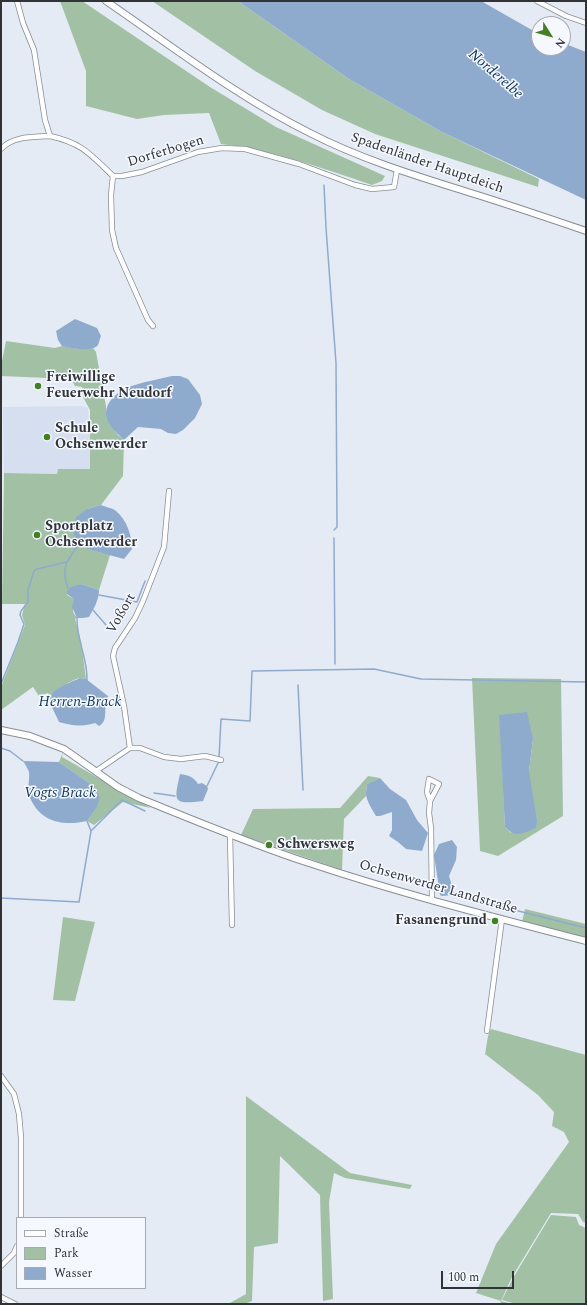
<!DOCTYPE html>
<html>
<head>
<meta charset="utf-8">
<style>
  body { margin:0 }
  #map { position:relative; width:587px; height:1305px; overflow:hidden; background:#e5ebf5; font-family:Spectral,serif }
  canvas { display:block }
  .frame { position:absolute; inset:0; border:2px solid #313337; pointer-events:none }
  .legend { position:absolute; left:16px; top:1217px; width:130px; height:72px; box-sizing:border-box; background:#f5f9ff; border:1px solid #a7aaaf; margin:0; padding:5px 7px; list-style:none; font-size:12px; color:#313337 }
  .legend li { display:flex; align-items:center; gap:8px; height:20px }
  .legend b { width:20px; border:1px solid #a7aaaf }
  .north { position:absolute; left:531px; top:16px; width:40px; height:40px; box-sizing:border-box; background:#f5f9ff; border:1px solid #a7aaaf; border-radius:50%; rotate:127deg; font-size:11px; font-weight:700; line-height:16px; text-align:center; color:#313337 }
  .north::after { content:''; display:block; margin:auto; width:14px; height:18px; background:#44811e; clip-path:polygon(50% 0,100% 100%,50% 72%,0 100%) }
  .scale { position:absolute; left:441px; top:1271px; width:73px; height:18px; box-sizing:border-box; border:2px solid #313337; border-top:0; padding-left:5px; font-size:12px; line-height:14px; white-space:nowrap; color:#313337; -webkit-text-stroke:3px #f5f9ff; paint-order:stroke }
</style>
</head>
<body>
<div id="map">
<canvas width="587" height="1305"></canvas>
<div class="frame"></div>
<ul class="legend">
<li><b style="height:5px;background:#fff"></b>Straße</li>
<li><b style="height:11px;background:#a2c1a4"></b>Park</li>
<li><b style="height:11px;background:#8eabce"></b>Wasser</li>
</ul>
<div class="north">N</div>
<div class="scale">100 m</div>
</div>
<script>
const context = document.querySelector('canvas').getContext('2d');
context.lineJoin = 'round';
function fill(path, color) { context.fillStyle = color; context.fill(path, 'evenodd'); }
function trace(path, color, width, dash) { context.strokeStyle = color; context.lineWidth = width; context.lineCap = dash ? 'butt' : 'round'; context.setLineDash(dash || []); context.stroke(path); }
function write(font, color, halo, rows, align = 'center') {
  context.font = font + ' Spectral,serif'; context.lineWidth = 3; context.setLineDash([]); context.textBaseline = 'middle'; context.strokeStyle = halo; context.fillStyle = color; for (const [text, x, y, turn = 0] of rows) {
    context.save(); context.translate(x, y); context.rotate((+turn || 0) * Math.PI / 180); context.textAlign = isNaN(turn) ? turn : align; if (halo) context.strokeText(text, 0, 0); context.fillText(text, 0, 0); context.restore();
  }
}
const built = new Path2D(`
  M82,406L88,408L92,465L89,469H58V474L4,473L3,407Z`);
const green = new Path2D(`
  M60,1H82L210,87L276,127L385,176L382,181L372,185C322,168 273,150 221,144L209,113L164,115L137,119L86,106V71Z
  M152,1H238L349,79L442,132L539,179L538,187L375,134L322,110L255,71Z
  M6,341L55,348L62,346L79,349L93,348L96,352L106,406L107,419L118,435L124,440L123,476L101,505L87,509V549L110,555L99,590L81,584L67,591V595L74,599L73,612L77,618L75,619L81,641L86,679C85,679 81,678 80,678C73,679 53,691 50,697L48,693L39,696L33,687L1,710V687L25,625L22,615L25,604H2L4,473L57,474L58,469H90V410L83,397L82,387L75,386L66,370L70,379L1,376V366Z
  M472,678L561,679L563,816L498,856L480,851ZM500,715L533,739L529,771L511,833L505,827Z
  M63,752L62,757L151,808L123,802L94,825L87,821L96,809L92,785L59,762Z
  M368,776L380,778L367,784L366,796L344,819L342,870L241,835L253,809L340,808Z
  M525,909L586,924V938L522,922Z
  M63,917L95,922L75,1001L53,1000Z
  M491,1029L586,1055V1223L583,1222L578,1214L551,1213L512,1277L501,1301L512,1304H500L501,1301L476,1293L496,1244L569,1142L564,1132L552,1126L554,1112L538,1095L485,1054L488,1036Z
  M246,1096L350,1173L412,1185L410,1189L345,1178L334,1173L329,1202L333,1299L323,1301L320,1195L280,1156L278,1243L254,1247L252,1301L244,1304H228L246,1294Z
  M551,1215L576,1217L579,1225L586,1228V1304H516L502,1300L513,1278Z`);
const water = new Path2D(`
  M238,1H481L539,34V48H563V43L586,52V200L442,132L349,79Z
  M75,319L97,328L101,336C100,338 99,343 98,345C92,353 70,348 62,346L58,340L56,331Z
  M172,376H180L188,379L200,395L202,404L195,418L183,430L176,434L168,433L161,429L138,427L124,440C119,435 108,425 107,419C102,401 121,389 135,385C147,381 160,379 172,376Z
  M101,505C105,507 113,508 116,511C127,520 132,536 132,549L124,559L87,549L75,540L73,529L76,517L87,509Z
  M81,584L99,590C99,600 94,608 89,617L83,618H77L72,607L74,599L67,594V591L71,587Z
  M80,678L86,679L108,696C108,698 106,700 106,702C104,711 108,721 99,726L95,723C80,727 73,726 59,722C56,715 51,707 50,700C49,689 72,682 80,678Z
  M527,712L533,739L529,771L537,821L536,828C523,833 516,839 505,827L499,715Z
  M23,761L59,762L92,785L100,797L96,809L87,821C65,826 42,823 31,800C26,791 30,781 29,772C28,769 25,764 23,761Z
  M180,774C188,775 194,777 198,784L202,783L207,786L208,789L203,801C172,805 174,801 180,774Z
  M380,778L390,789L406,800L417,820L428,833L422,851L406,849L398,842L389,836L392,830V812L380,816H376C373,811 366,800 366,794C366,791 367,787 367,784Z
  M452,840L457,847L456,860L449,876L455,895L442,896L440,895L434,855L439,844Z`);
const stream = new Path2D(`
  M324,185L326,228L336,363L337,527L334,530
  M334,538L335,664
  M67,562C63,572 65,579 68,589
  M99,595L137,602L145,581
  M93,610L106,625
  M77,618C76,639 88,659 87,680
  M1,684L18,642L24,624L20,615L21,611L28,602V590L34,571L37,569L67,562L79,543
  M298,685L303,790
  M1,748L10,751L23,761
  M219,758L221,719L250,721L252,671L374,669L421,679L586,682
  M207,786L219,761
  M154,793L175,796
  M87,821L91,831L122,800L145,811
  M455,895L586,928
  M1,898L79,902L91,831`);
const street = new Path2D(`
  M17,1L23,23L34,50L45,120L50,136C82,143 90,154 113,176H122L142,172L198,152L222,148L245,149L299,164L355,185L372,189L394,187L397,170
  M537,1L566,16L586,23
  M1,149C13,136 33,137 50,136
  M113,176L111,195L112,230L116,248L148,320L153,326
  M130,748L124,706L113,656L115,648L135,618L143,601L164,547L169,491
  M96,771L130,748H140L164,757L181,759L205,756L221,760
  M430,801L439,784L429,779L427,792L430,801L429,813L431,828L432,899
  M230,835L232,925
  M487,1031L502,919
  M1,1076L14,1094L19,1114L21,1138V1218
  M1,1266L14,1253L17,1246
  M1,1297L15,1304`);
const secondary = new Path2D(`
  M106,1C173,47 239,98 312,134C363,160 417,176 471,193C510,205 548,218 586,231
  M1,730L30,736L64,749L118,787L139,798C196,821 253,845 312,864C402,894 494,917 586,941`);
const markers = [
  [38,386,4,"#44811e"],
  [47,437,4,"#44811e"],
  [37,535,4,"#44811e"],
  [269,845,4,"#44811e"],
  [495,921,4,"#44811e"]
];
const streetNames = [
  ["Dorferbogen",166,152,-17],
  ["Spadenländer Hauptdeich",427,164,19],
  ["Voßort",122,614,-60],
  ["Ochsenwerder Landstraße",438,888,16]
];
const poiNames = [
  ["Freiwillige",46,378],
  ["Feuerwehr Neudorf",46,394],
  ["Schule",55,429],
  ["Ochsenwerder",55,445],
  ["Sportplatz",45,527],
  ["Ochsenwerder",45,543],
  ["Schwersweg",277,845],
  ["Fasanengrund",487,921,"right"]
];
const waterNames = [
  ["Norderelbe",495,75,41],
  ["Herren-Brack",80,703],
  ["Vogts Brack",60,794]
];
fill(built, '#d5dfef');
fill(green, '#a2c1a4');
fill(water, '#8eabce');
trace(stream, '#8eabce', 1.5);
trace(street, '#888e97', 6);
trace(secondary, '#888e97', 8);
trace(street, '#fff', 4.5);
trace(secondary, '#fff', 6);
for (const [x, y, r, color] of markers) { const dot = new Path2D(); dot.arc(x, y, r, 0, 2 * Math.PI); context.fillStyle = color; context.fill(dot); trace(dot, '#f5f9ff', 1.5); }
write('14px', '#313337', '#f5f9ff', streetNames);
write('bold 14px', '#313337', '#f5f9ff', poiNames, 'left');
write('italic 15px', '#113a67', '#f5f9ff', waterNames);
</script>
</body>
</html>
